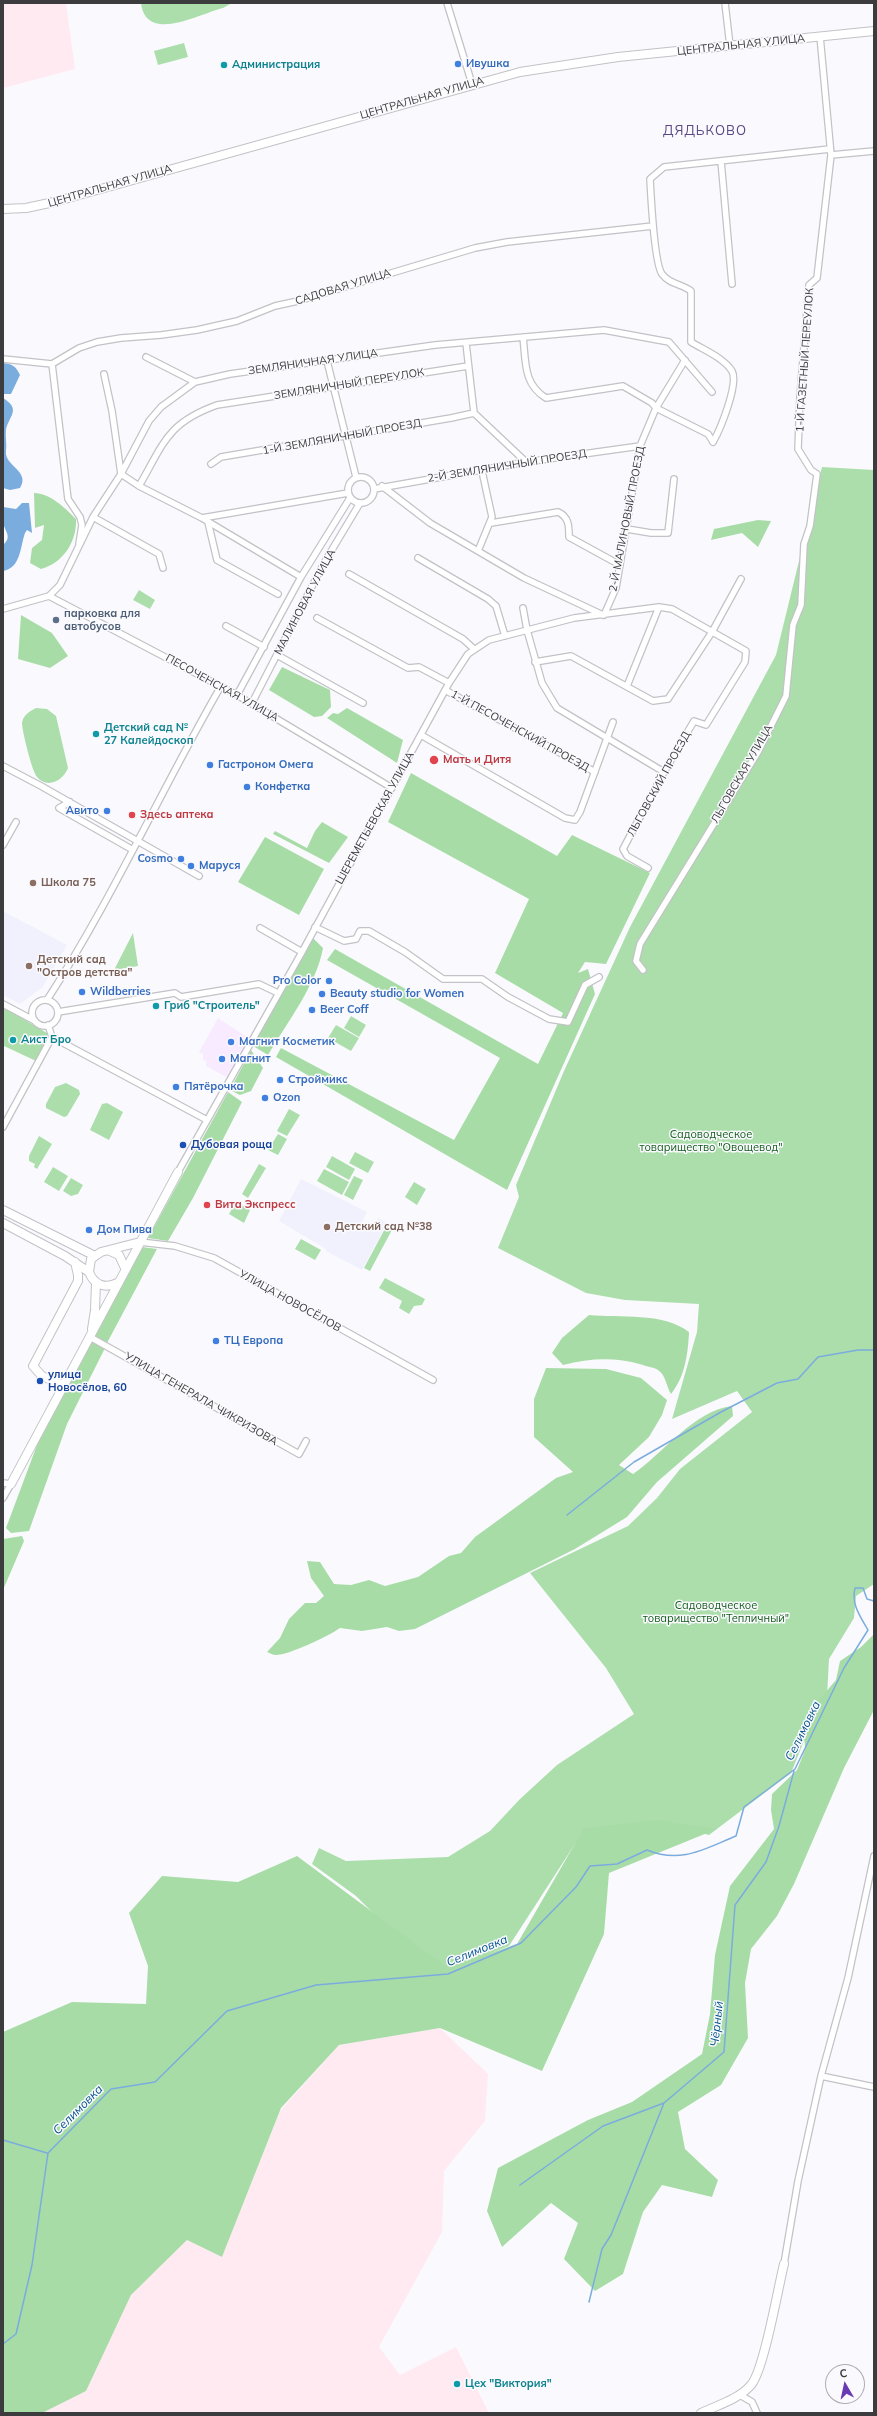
<!DOCTYPE html>
<html>
<head>
<meta charset="utf-8">
<style>
  body { margin:0 }
  #map { position:relative; width:877px; height:2416px; overflow:hidden; background:#fafafe; font-family:Mulish,sans-serif }
  canvas { display:block }
  .frame { position:absolute; inset:0; border:4px solid #3c3c3e; pointer-events:none }
  .north { position:absolute; left:825px; top:2364px; width:40px; height:40px; box-sizing:border-box; background:#fafafe; border:1px solid #aeaeb1; border-radius:50%; rotate:351deg; font-size:11px; font-weight:700; line-height:16px; text-align:center; color:#3c3c3e }
  .north::after { content:''; display:block; margin:auto; width:14px; height:18px; background:#6a3ab2; clip-path:polygon(50% 0,100% 100%,50% 72%,0 100%) }
</style>
</head>
<body>
<div id="map">
<canvas width="877" height="2416"></canvas>
<div class="frame"></div>
<div class="north">С</div>
</div>
<script>
const context = document.querySelector('canvas').getContext('2d');
context.lineJoin = 'round';
function fill(path, color) { context.fillStyle = color; context.fill(path, 'evenodd'); }
function trace(path, color, width, dash) { context.strokeStyle = color; context.lineWidth = width; context.lineCap = dash ? 'butt' : 'round'; context.setLineDash(dash || []); context.stroke(path); }
function write(font, color, halo, rows, align = 'center') {
  context.font = font + ' Mulish,sans-serif'; context.lineWidth = 3; context.setLineDash([]); context.textBaseline = 'middle'; context.strokeStyle = halo; context.fillStyle = color; for (const [text, x, y, turn = 0] of rows) {
    context.save(); context.translate(x, y); context.rotate((+turn || 0) * Math.PI / 180); context.textAlign = isNaN(turn) ? turn : align; if (halo) context.strokeText(text, 0, 0); context.fillText(text, 0, 0); context.restore();
  }
}
const commercial = new Path2D(`
  M218,1018L250,1039L228,1078L206,1066V1061L203,1060V1054L199,1052Z`);
const industrial = new Path2D(`
  M3,3H66L75,69L3,88Z
  M440,2028L488,2074L485,2121L444,2171L442,2232L379,2347L400,2375L456,2347L489,2413H42L86,2391L131,2295L187,2240L222,2257L280,2111L339,2045Z`);
const built = new Path2D(`
  M3,911L67,945L43,987L20,1004L3,995Z
  M301,1179L367,1212L361,1224L371,1230L378,1218L387,1223L362,1270L326,1251V1249L279,1221Z`);
const green = new Path2D(`
  M141,3H232L223,8C199,14 146,44 141,3Z
  M184,43L188,57L158,65L154,51Z
  M822,467L874,470V1584L856,1596L854,1618L829,1659L826,1716L804,1741L791,1773L709,1835L655,1822L584,1830L509,1946L449,1970L405,1945L356,1896L312,1864L319,1848L346,1861L448,1857L490,1831L520,1799L557,1765L634,1714L606,1668L530,1573L628,1526L657,1498L680,1469L752,1412L737,1391L672,1419L697,1332L699,1304L625,1300L586,1293L498,1248L519,1197L516,1185L564,1071L630,927L776,655Z
  M139,590L155,600L150,609L133,600Z
  M36,708L47,709L56,716L68,768C63,781 47,789 37,777C32,771 22,731 22,723C23,715 30,711 36,708Z
  M133,933L138,966L114,970Z
  M3,1007L47,1033L48,1037L36,1061L4,1046Z
  M351,1016L366,1025L359,1037L344,1028Z
  M336,1025L359,1038L351,1051L328,1038Z
  M66,1083L79,1090L80,1094L67,1116L64,1117L46,1108V1104L55,1087Z
  M107,1103L123,1112L109,1140L90,1130L102,1104Z
  M289,1109L300,1115L287,1136L277,1131Z
  M278,1134L287,1139L278,1155L268,1150Z
  M39,1136L52,1144L37,1169L34,1167L35,1164L29,1161V1156Z
  M355,1152L374,1162L368,1173L349,1163Z
  M332,1156L355,1169L349,1180L326,1167Z
  M259,1164L266,1168L248,1198L242,1194Z
  M53,1167L68,1176L59,1191L44,1182Z
  M324,1169L349,1182L342,1195L317,1181Z
  M354,1176L363,1180L353,1200L344,1195Z
  M71,1178L83,1185L78,1194L71,1196L63,1191Z
  M414,1182L426,1189L417,1205L405,1197Z
  M236,1202L250,1210L244,1223L229,1214Z
  M388,1223L394,1226L370,1271L364,1268Z
  M301,1239L321,1250L315,1260L295,1249Z
  M385,1278L425,1299L422,1305L414,1306L409,1314L399,1308L402,1301L379,1288Z`);
const forest = new Path2D(`
  M34,493C50,493 65,508 76,519C77,542 63,563 41,569L30,563L32,548L42,540L44,525L35,528Z
  M758,520L771,521L758,547L742,533L711,540L714,529Z
  M21,615L52,633L68,656L50,668L18,659Z
  M282,667L330,690L331,707L322,716L314,717L269,690Z
  M347,708L403,740L397,763L327,718L333,713L338,714Z
  M411,773L557,856L572,835L650,873L606,964L585,962L578,973L588,969L595,994L507,1190L276,1057L281,1048L454,1140L500,1058L327,960L335,949L538,1064L563,1013L495,973L529,899L388,822Z
  M322,822L348,837L329,863L273,834L275,831L307,848L315,831Z
  M265,837L324,869L299,915L238,882Z
  M313,938L323,948C316,986 287,1022 268,1055L253,1046Z
  M251,1050L263,1068L251,1091L240,1095L230,1090Z
  M228,1092L242,1102L193,1198L168,1241L148,1238Z
  M142,1247L157,1249L107,1343L93,1335Z
  M589,1315C620,1318 663,1312 689,1332C688,1354 685,1377 671,1394C666,1386 666,1375 658,1370C654,1367 648,1367 643,1365C614,1357 592,1358 563,1365L552,1353L562,1338Z
  M90,1339L105,1348L67,1424L29,1531L11,1533L6,1528L43,1429Z
  M546,1368L606,1369L641,1378L667,1400L662,1415L649,1437L619,1465L633,1474C662,1454 695,1410 732,1406L733,1416L657,1482L627,1517L575,1549L415,1629L399,1631L387,1627L362,1631L340,1628C329,1636 289,1655 276,1655C273,1655 270,1653 267,1652L280,1638L289,1619L305,1603H316L324,1596L311,1578L307,1561L320,1562L334,1584L351,1585L369,1580L385,1586L418,1577L449,1556L461,1553L475,1537L556,1478L573,1472L534,1437V1399Z
  M22,1536L24,1541L3,1590V1539Z
  M874,1634V1710L844,1768L794,1884L777,1916L751,1949L745,1983L748,2038L721,2085L678,2112L685,2149L718,2180L712,2197L662,2185L643,2212L623,2274L595,2291L564,2259L578,2223L551,2203L502,2247L487,2211L498,2168L588,2120L632,2102L702,2054L710,2014L715,1955L730,1886L774,1829L771,1810L772,1794L797,1770L805,1750L804,1727L812,1708L836,1680L840,1661L861,1647Z
  M658,1820L717,1829L609,1873L604,1934L542,2071L440,2028L339,2045L281,2108L222,2257L187,2240L131,2295L86,2391L42,2413H3V2032L72,2002L146,2004L148,1966L129,1913L162,1876L238,1882L297,1856L448,1968L517,1944L584,1828Z`);
const water = new Path2D(`
  M3,363C12,364 16,366 20,375L11,394H3Z
  M3,398C21,409 10,415 6,429C5,436 7,444 6,451C4,466 31,471 20,488L10,490L3,488Z
  M22,503H29L32,533L27,530L25,533C20,547 21,568 3,571V545C12,537 6,533 3,523C2,519 3,511 3,507L16,509Z`);
const stream = new Path2D(`
  M567,1515L634,1462L721,1412L777,1383L798,1379L818,1357L858,1350H874
  M3,2140L47,2153
  M520,2185L603,2126L664,2103
  M589,2302L602,2249L611,2235L664,2103L724,2052L735,1905L766,1862L779,1826L794,1771
  M3,2344L16,2334L32,2265L48,2153L111,2089L155,2082L227,2011L316,1985L448,1974L521,1943L576,1887L590,1866L617,1864L647,1850C681,1864 704,1849 736,1836L744,1807L795,1769L844,1668L868,1630C860,1616 851,1604 855,1588H863L867,1599L874,1601`);
const street = new Path2D(`
  M447,3L472,84
  M725,3L730,46
  M831,155L874,151
  M721,161L732,284
  M523,337C526,362 523,384 546,398L623,386L652,403L656,408L708,434L713,442
  M466,343L474,413L526,462
  M146,357L195,382
  M3,359L52,364L79,348L97,342L121,338L161,335L197,330L237,321L275,306L298,301L475,248L507,242L653,226
  M327,361L356,477
  M52,364L68,499L80,517L82,525L79,544
  M104,374L112,411L121,474L139,486L202,518L348,493
  M713,442C720,430 739,384 732,371C724,358 704,350 691,342V291C682,284 669,284 662,274C654,263 651,196 650,179L664,167L830,149
  M211,464L221,457L451,418L474,413
  M348 490a13 13 0 1 1 26 0a13 13 0 1 1-26 0Z
  M139,486C164,443 167,423 217,405L468,366
  M382,486L430,523L524,578L603,615
  M374,489L526,462L640,446
  M93,517L159,554L163,568
  M202,518L301,577
  M208,522L217,560L278,594
  M491,523L558,512C569,517 569,526 569,537L620,565
  M627,529L651,533H668L674,479
  M478,551L492,517L482,471
  M418,558L488,599L496,606L505,636
  M349,574L463,639L474,649
  M49,596L60,585L93,517L121,474L149,421L161,407L195,382L230,374L435,345L604,330L669,342L712,392
  M49,596L237,695L392,788
  M523,608L527,630L542,683L557,708L664,772
  M3,609L49,596
  M604,615L616,588L640,446L656,408L685,360
  M317,618L408,668L419,667L449,683
  M226,626L264,647
  M277,655L363,703
  M535,662L571,656L653,701L668,699L712,632L741,579
  M627,686L659,607
  M445,690L595,772
  M237,695L301,577L350,498
  M252,703L324,563L360,503
  M421,735L565,818L575,820L580,812L613,722
  M3,766L41,786L199,876
  M70,802L59,808L133,850
  M3,845L16,822
  M315,927L344,941L356,939L360,931H369L405,952L443,979H482L508,997L549,1019L568,1022L585,985L599,977
  M260,928L302,952
  M643,970L636,961L640,944L758,752L786,696L793,625L801,605L804,544L810,526L817,474L811,470L798,449L800,397L809,285L817,278L831,155L820,36
  M47,1000C112,900 161,790 221,686
  M32 1013a13 13 0 1 1 26 0a13 13 0 1 1-26 0Z
  M3,1004L35,1021
  M58,1012L175,993L181,997L259,984L278,993
  M48,1025L52,1037L207,1120
  M3,1127L52,1037
  M178,1172L302,952L449,683L468,654L489,640L574,618L659,607L672,609L746,651L745,662L706,725L694,721L664,772L623,849L627,856L648,868
  M140,1242L175,1246L214,1258L433,1380
  M90,1337L299,1454L306,1441
  M3,1483L11,1484L3,1498
  M821,2076L874,2087
  M784,2264L798,2181L821,2076L848,1978L874,1856
  M740,2395L752,2402L757,2413`);
const secondary = new Path2D(`
  M3,209L26,208L54,202L520,72L618,57L874,31
  M3,1210L95,1256
  M3,1223L65,1256L89,1272
  M110,1251L119,1255L125,1268
  M117,1283C105,1289 94,1285 89,1272L91,1259L101,1252L140,1242
  M92,1329L95,1310L96,1283
  M63,1385L42,1376L33,1366L78,1281V1275L75,1262
  M11,1484L178,1172
  M701,2413C718,2405 739,2399 751,2385C764,2370 778,2288 784,2264`);
const markers = [
  [458,64,4,"#3f7fe0"],
  [224,65,4,"#0f9aa8"],
  [56,620,4,"#5c6f8a"],
  [96,734,4,"#0f9aa8"],
  [434,760,5,"#e0444e"],
  [210,765,4,"#3f7fe0"],
  [247,787,4,"#3f7fe0"],
  [107,811,4,"#3f7fe0"],
  [132,815,4,"#e0444e"],
  [181,859,4,"#3f7fe0"],
  [191,866,4,"#3f7fe0"],
  [33,883,4,"#8d6e63"],
  [29,966,4,"#8d6e63"],
  [329,981,4,"#3f7fe0"],
  [82,992,4,"#3f7fe0"],
  [322,994,4,"#3f7fe0"],
  [156,1006,4,"#0f9aa8"],
  [312,1010,4,"#3f7fe0"],
  [13,1040,4,"#0f9aa8"],
  [231,1042,4,"#3f7fe0"],
  [222,1059,4,"#3f7fe0"],
  [280,1080,4,"#3f7fe0"],
  [176,1087,4,"#3f7fe0"],
  [265,1098,4,"#3f7fe0"],
  [183,1145,4,"#1a4fb4"],
  [207,1205,4,"#e0444e"],
  [327,1227,4,"#8d6e63"],
  [89,1230,4,"#3f7fe0"],
  [216,1341,4,"#3f7fe0"],
  [40,1381,4,"#1a4fb4"],
  [457,2384,4,"#0f9aa8"]
];
const streetNames = [
  ["ЦЕНТРАЛЬНАЯ УЛИЦА",741,45,-6],
  ["ЦЕНТРАЛЬНАЯ УЛИЦА",422,98,-16],
  ["ЦЕНТРАЛЬНАЯ УЛИЦА",110,186,-16],
  ["САДОВАЯ УЛИЦА",343,287,-17],
  ["1-Й ГАЗЕТНЫЙ ПЕРЕУЛОК",805,360,-86],
  ["ЗЕМЛЯНИЧНАЯ УЛИЦА",313,362,-8],
  ["ЗЕМЛЯНИЧНЫЙ ПЕРЕУЛОК",349,384,-9],
  ["1-Й ЗЕМЛЯНИЧНЫЙ ПРОЕЗД",342,437,-10],
  ["2-Й ЗЕМЛЯНИЧНЫЙ ПРОЕЗД",507,466,-9],
  ["2-Й МАЛИНОВЫЙ ПРОЕЗД",627,519,-79],
  ["МАЛИНОВАЯ УЛИЦА",305,602,-62],
  ["ПЕСОЧЕНСКАЯ УЛИЦА",222,688,29],
  ["1-Й ПЕСОЧЕНСКИЙ ПРОЕЗД",520,731,29],
  ["ЛЬГОВСКАЯ УЛИЦА",742,774,-60],
  ["ЛЬГОВСКИЙ ПРОЕЗД",659,784,-61],
  ["ШЕРЕМЕТЬЕВСКАЯ УЛИЦА",375,818,-61],
  ["УЛИЦА НОВОСЁЛОВ",290,1301,29],
  ["УЛИЦА ГЕНЕРАЛА ЧИКРИЗОВА",201,1399,30]
];
const shopNames = [
  ["Ивушка",466,64],
  ["Гастроном Омега",218,765],
  ["Конфетка",255,787],
  ["Авито",99,811,"right"],
  ["Cosmo",173,859,"right"],
  ["Маруся",199,866],
  ["Pro Color",321,981,"right"],
  ["Wildberries",90,992],
  ["Beauty studio for Women",330,994],
  ["Beer Coff",320,1010],
  ["Магнит Косметик",239,1042],
  ["Магнит",230,1059],
  ["Строймикс",288,1080],
  ["Пятёрочка",184,1087],
  ["Ozon",273,1098],
  ["Дом Пива",97,1230],
  ["ТЦ Европа",224,1341]
];
const cultureNames = [
  ["Администрация",232,65],
  ["Детский сад №",104,728],
  ["27 Калейдоскоп",104,741],
  ["Гриб \"Строитель\"",164,1006],
  ["Аист Бро",21,1040],
  ["Цех \"Виктория\"",465,2384]
];
const serviceNames = [
  ["парковка для",64,614],
  ["автобусов",64,627]
];
const healthNames = [
  ["Мать и Дитя",443,760],
  ["Здесь аптека",140,815],
  ["Вита Экспресс",215,1205]
];
const educationNames = [
  ["Школа 75",41,883],
  ["Детский сад",37,960],
  ["\"Остров детства\"",37,973],
  ["Детский сад №38",335,1227]
];
const parkNames = [
  ["Садоводческое",711,1135],
  ["товарищество \"Овощевод\"",711,1148],
  ["Садоводческое",716,1606],
  ["товарищество \"Тепличный\"",716,1619]
];
const transitNames = [
  ["Дубовая роща",191,1145],
  ["улица",48,1375],
  ["Новосёлов, 60",48,1388]
];
const waterNames = [
  ["Селимовка",803,1731,-64],
  ["Селимовка",477,1951,-22],
  ["Чёрный",717,2024,-84],
  ["Селимовка",78,2110,-45]
];
const quarterNames = [
  ["ДЯДЬКОВО",705,131]
];
fill(commercial, '#f8ebff');
fill(industrial, '#ffeaf1');
fill(built, '#f1f1fd');
fill(green, '#acdeac');
fill(forest, '#a8dca7');
fill(water, '#7bacde');
trace(stream, '#7bacde', 1.5);
trace(street, '#c2c2c7', 8);
trace(secondary, '#c2c2c7', 10);
trace(street, '#fff', 5.5);
trace(secondary, '#fff', 8);
for (const [x, y, r, color] of markers) { const dot = new Path2D(); dot.arc(x, y, r, 0, 2 * Math.PI); context.fillStyle = color; context.fill(dot); trace(dot, '#fafafe', 1.5); }
write('11px', '#3c3c3e', '#fafafe', streetNames);
write('bold 11px', '#366cbe', '#fafafe', shopNames, 'left');
write('bold 11px', '#0d838f', '#fafafe', cultureNames, 'left');
write('bold 11px', '#4e5e75', '#fafafe', serviceNames, 'left');
write('bold 11px', '#be3a42', '#fafafe', healthNames, 'left');
write('bold 11px', '#785e54', '#fafafe', educationNames, 'left');
write('11px', '#125b1a', '#fafafe', parkNames);
write('bold 11px', '#164399', '#fafafe', transitNames, 'left');
write('italic 12px', '#00528e', '#fafafe', waterNames);
context.letterSpacing = '1px';
write('13px', '#5c4785', '#fafafe', quarterNames);
context.letterSpacing = '0px';
</script>
</body>
</html>
